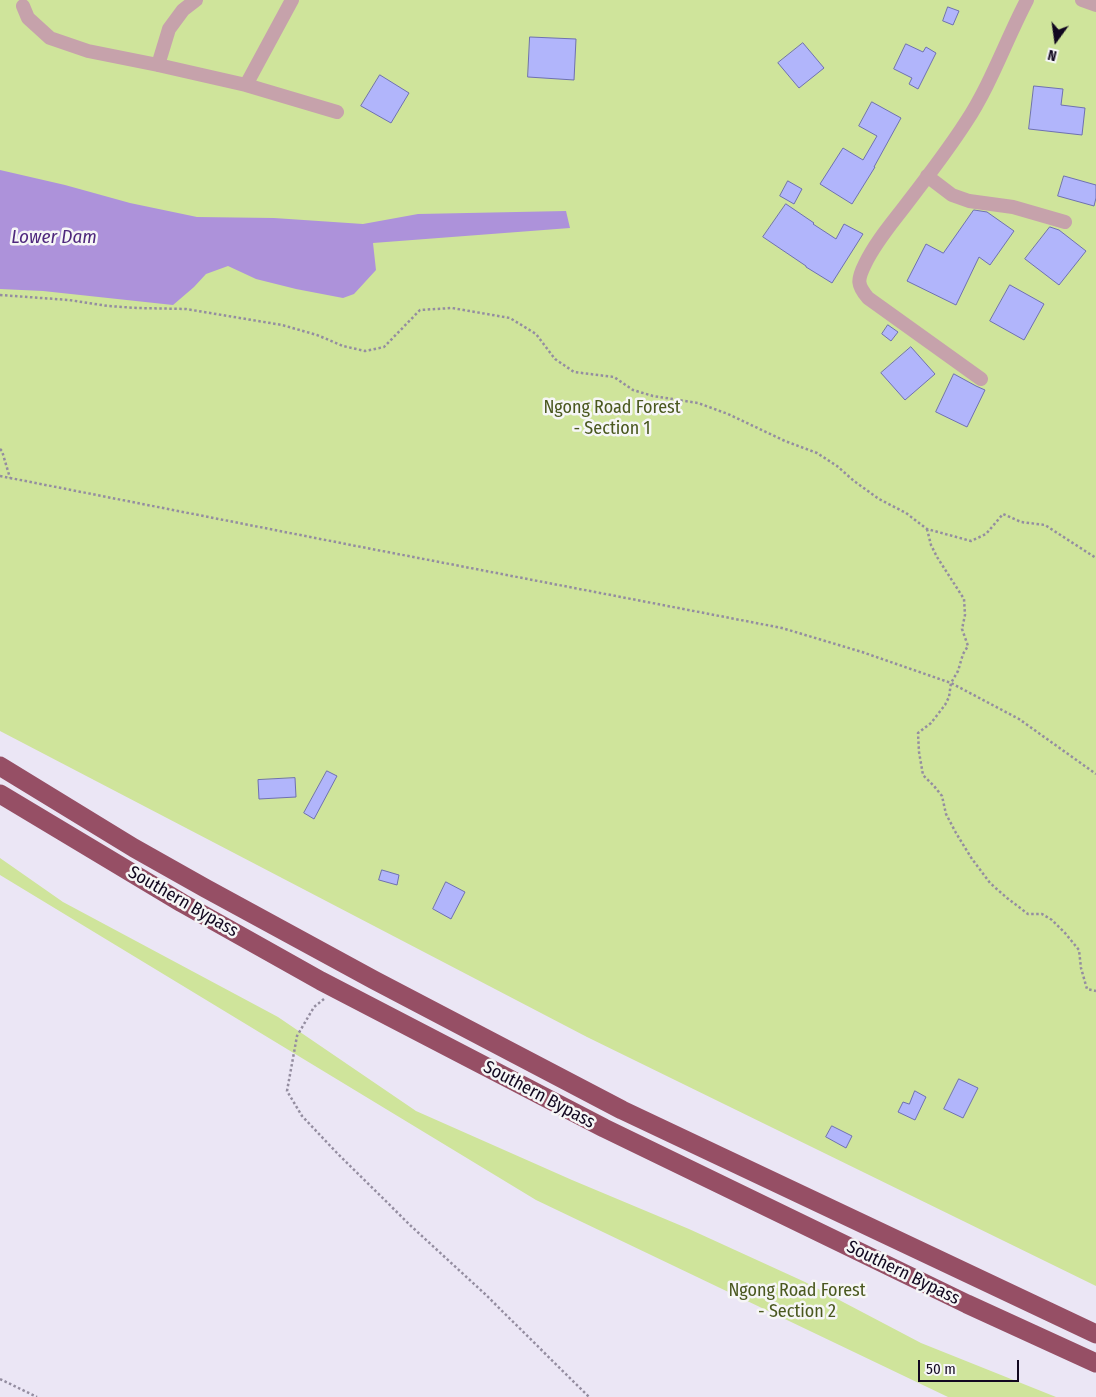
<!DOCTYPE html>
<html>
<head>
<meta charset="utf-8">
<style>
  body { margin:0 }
  #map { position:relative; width:1096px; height:1397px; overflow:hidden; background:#ebe6f5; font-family:"Fira Sans Condensed",sans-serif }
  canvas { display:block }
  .north { position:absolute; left:1031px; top:15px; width:50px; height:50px; -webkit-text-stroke:4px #f6f6f6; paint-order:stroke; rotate:194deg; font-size:14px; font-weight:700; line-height:20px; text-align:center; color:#120820 }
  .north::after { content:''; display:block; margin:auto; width:18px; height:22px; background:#120820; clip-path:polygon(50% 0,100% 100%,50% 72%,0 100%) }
  .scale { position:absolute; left:918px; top:1360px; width:101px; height:22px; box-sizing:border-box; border:2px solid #120820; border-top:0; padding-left:6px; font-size:15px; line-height:18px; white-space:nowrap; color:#120820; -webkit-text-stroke:4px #f6f6f6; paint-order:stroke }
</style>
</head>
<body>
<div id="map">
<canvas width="1096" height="1397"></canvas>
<div class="north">N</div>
<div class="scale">50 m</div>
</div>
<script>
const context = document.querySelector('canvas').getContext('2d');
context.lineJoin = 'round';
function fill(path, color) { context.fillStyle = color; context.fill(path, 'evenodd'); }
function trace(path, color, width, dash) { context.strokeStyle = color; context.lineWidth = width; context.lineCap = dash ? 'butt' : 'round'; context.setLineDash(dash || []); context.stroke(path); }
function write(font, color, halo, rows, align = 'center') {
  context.font = font + ' "Fira Sans Condensed",sans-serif'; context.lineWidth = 5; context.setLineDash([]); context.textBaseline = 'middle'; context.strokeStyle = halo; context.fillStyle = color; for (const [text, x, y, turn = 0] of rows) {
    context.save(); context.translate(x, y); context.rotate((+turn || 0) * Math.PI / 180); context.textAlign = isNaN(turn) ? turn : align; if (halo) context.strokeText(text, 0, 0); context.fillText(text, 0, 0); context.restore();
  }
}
const green = new Path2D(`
  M0,0H1096V1286L587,1037L0,731Z
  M0,858L63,902L278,1017L416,1111L572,1180L689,1229L805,1282L921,1343L1056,1397H948L536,1200L0,875Z`);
const water = new Path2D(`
  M0,170L65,185L130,203L197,217L274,218L363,224L418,214L566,211L570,228L373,243L376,270L354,294L343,298L296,289L256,279L228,266L206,274L194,287L173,305L43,291L0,289Z`);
const building = new Path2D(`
  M948,7L959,11L953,25L943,21Z
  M530,37L576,39L574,80L528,77Z
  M803,43L824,68L799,88L778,63Z
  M906,44L923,52L926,47L936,53L918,89L909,84L912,78L894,69Z
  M380,75L409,93L391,123L361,106Z
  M1034,86L1063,89L1061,105L1085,108L1082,135L1029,129Z
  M872,102L901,118L874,167H875L852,204L820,184L843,148L863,160L877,136L859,126Z
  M1064,176L1096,185V198L1094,206L1058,196Z
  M788,181L802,189L794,204L780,196Z
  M786,204L814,223L813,224L836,239L844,224L863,234L832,283L806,267V266L763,237Z
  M974,210L987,212L1014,231L990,265L979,257L956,305L907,281L926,244L943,253Z
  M1050,227L1059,230L1086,251L1059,285L1025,259Z
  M1010,285L1044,304L1024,340L990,321Z
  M888,325L898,332L891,341L882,334Z
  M911,347L935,374L905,400L881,373Z
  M954,374L976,386L985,390L967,427L936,412Z
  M327,771L337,776L314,819L304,813Z
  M295,778L296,797L259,799L258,780Z
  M382,870L399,875L397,885L379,880Z
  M446,882L465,892L451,919L433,909Z
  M959,1079L978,1088L963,1118L944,1109Z
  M915,1091L926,1097L915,1120L898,1112L903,1102L909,1104Z
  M832,1126L852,1136L846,1148L826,1137Z`);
const path = new Path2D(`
  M0,295L69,300L108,306L137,308L186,309L282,325L317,335L343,346L365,351L384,347L420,310L452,308L510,318L536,334L555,359L574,372L614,377L633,390L653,396L698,403L728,414L785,441L817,453L837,466L854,481L879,499L906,513L927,529L971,541L986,534L1003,514L1021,522L1045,525L1096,558
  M0,449L2,451L10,478
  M0,476L351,545L782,628L862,652L951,683L1019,719L1096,774
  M927,529L931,545L937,557L964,599L965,615L962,629L968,646L963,654L958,671L951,683L949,697L945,705L931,723L918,733L919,752L923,775L934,786L942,796L946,814L956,833L972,859L990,883L1007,898L1028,914H1042L1052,920L1065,933L1079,950L1081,968L1087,989L1096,991
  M324,999L314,1007L297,1036L287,1091L302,1116L337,1153L411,1226L485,1294L589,1397
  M0,1379L37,1397`);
const minor = new Path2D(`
  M292,0L246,85L337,112
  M1082,0L1096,5
  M23,6L28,18L50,38L88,51L158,65L246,85
  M158,65L169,29L183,10L196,0
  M927,176L952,195L969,201L1013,207L1065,222
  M981,379L868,298C857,285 857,280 865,264C876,241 893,222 908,202C928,176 948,150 966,122C991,84 1006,40 1027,0`);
const highway = new Path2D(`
  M0,766L134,848L205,888L374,980L622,1110L1096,1334
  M0,794L182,903L321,981L604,1128L967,1304L1096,1363`);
const parkNames = [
  ["Ngong Road Forest",612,408],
  ["- Section 1",612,429],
  ["Ngong Road Forest",797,1291],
  ["- Section 2",797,1312]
];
const streetNames = [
  ["Southern Bypass",183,902,30],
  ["Southern Bypass",539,1095,28],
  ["Southern Bypass",903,1273,26]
];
const waterNames = [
  ["Lower Dam",54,238]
];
fill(green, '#cfe49b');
fill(water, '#ad92da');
fill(building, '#b1b5fb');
trace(building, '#6f71b1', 1);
trace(path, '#948da0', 2.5, [2.5, 2.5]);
trace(minor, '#c6a2ab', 14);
trace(highway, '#964f65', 19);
write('18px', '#4a581f', '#f6f6f6', parkNames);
write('18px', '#120820', '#f6f6f6', streetNames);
write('italic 19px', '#4f287d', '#f6f6f6', waterNames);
</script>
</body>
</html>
